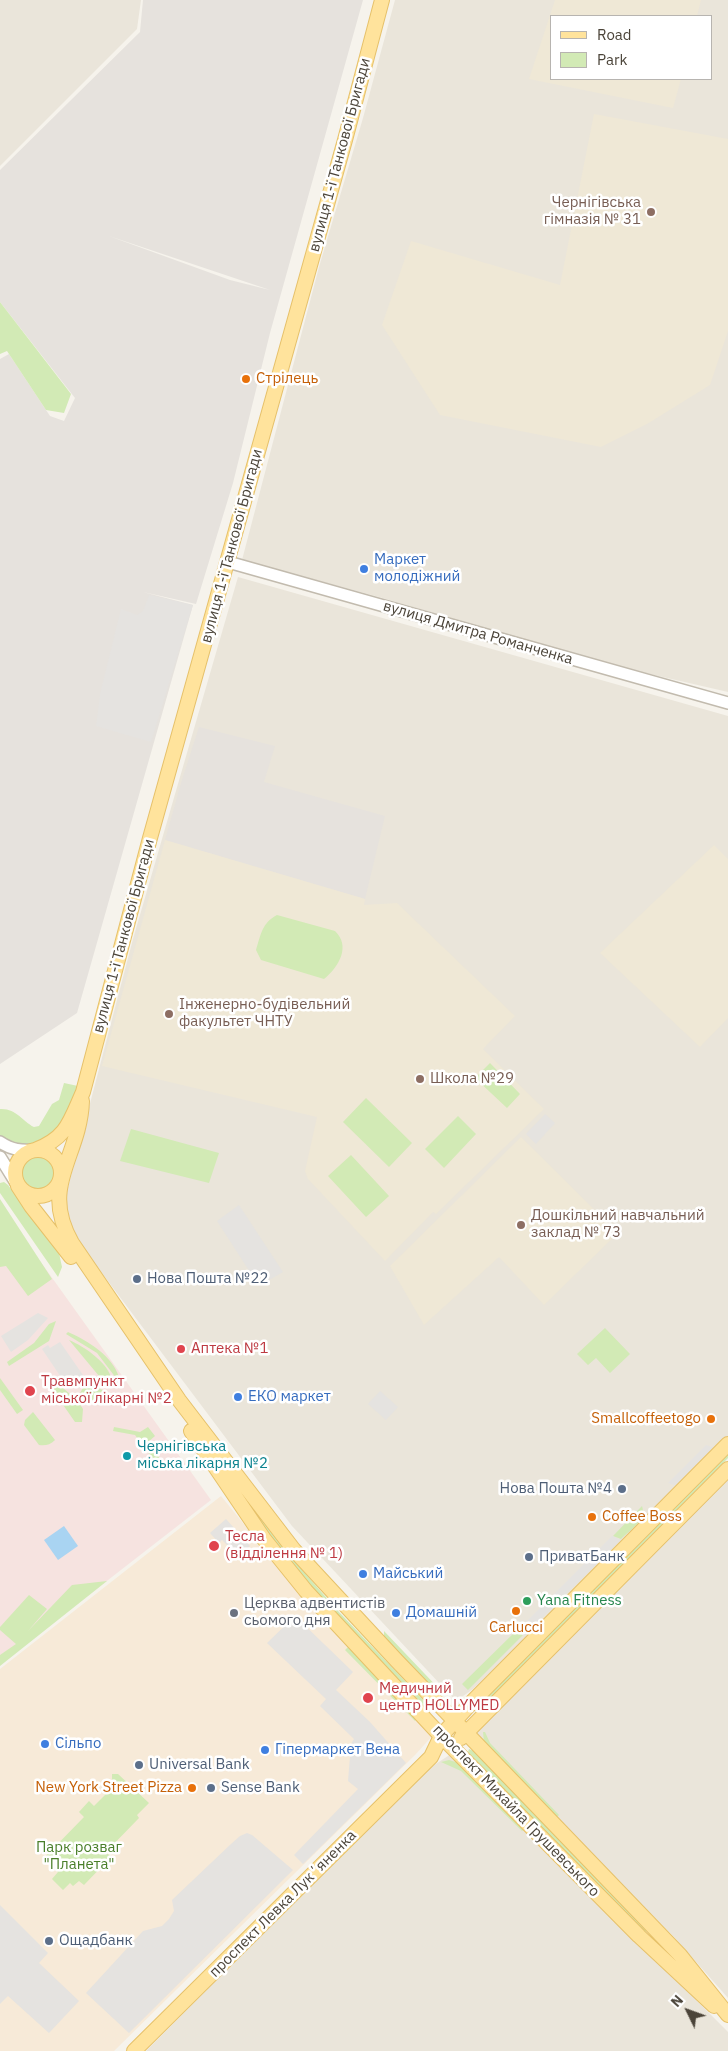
<!DOCTYPE html>
<html>
<head>
<meta charset="utf-8">
<style>
  body { margin:0 }
  #map { position:relative; width:728px; height:2051px; overflow:hidden; background:#f6f3ec; font-family:"IBM Plex Sans",sans-serif }
  canvas { display:block }
  .legend { position:absolute; left:550px; top:15px; width:162px; height:65px; box-sizing:border-box; background:#fff; border:1px solid #b7b4b0; margin:0; padding:6px 9px; list-style:none; font-size:15px; color:#4b4439 }
  .legend li { display:flex; align-items:center; gap:10px; height:25px }
  .legend b { width:25px; border:1px solid #b7b4b0 }
  .north { position:absolute; left:663px; top:1986px; width:50px; height:50px; -webkit-text-stroke:4px #fff; paint-order:stroke; rotate:312deg; font-size:14px; font-weight:700; line-height:20px; text-align:center; color:#4b4439 }
  .north::after { content:''; display:block; margin:auto; width:18px; height:22px; background:#4b4439; clip-path:polygon(50% 0,100% 100%,50% 72%,0 100%) }
</style>
</head>
<body>
<div id="map">
<canvas width="728" height="2051"></canvas>
<ul class="legend">
<li><b style="height:6px;background:#ffe39c"></b>Road</li>
<li><b style="height:14px;background:#d2eab5"></b>Park</li>
</ul>
<div class="north">N</div>
</div>
<script>
const context = document.querySelector('canvas').getContext('2d');
context.lineJoin = 'round';
function fill(path, color) { context.fillStyle = color; context.fill(path, 'evenodd'); }
function trace(path, color, width, dash) { context.strokeStyle = color; context.lineWidth = width; context.lineCap = dash ? 'butt' : 'round'; context.setLineDash(dash || []); context.stroke(path); }
function write(font, color, halo, rows, align = 'center') {
  context.font = font + ' "IBM Plex Sans",sans-serif'; context.lineWidth = 5; context.setLineDash([]); context.textBaseline = 'middle'; context.strokeStyle = halo; context.fillStyle = color; for (const [text, x, y, turn = 0] of rows) {
    context.save(); context.translate(x, y); context.rotate((+turn || 0) * Math.PI / 180); context.textAlign = isNaN(turn) ? turn : align; if (halo) context.strokeText(text, 0, 0); context.fillText(text, 0, 0); context.restore();
  }
}
const residential = new Path2D(`
  M0,0H141L137,29L0,166Z
  M395,0H728V692L611,665L379,597L242,560L319,267L363,118ZM552,16H712V79H552Z
  M238,577L728,716V1439L620,1548L473,1689L456,1701L292,1526L74,1236L65,1199L133,939Z
  M728,1478V1998L674,1937L474,1734Z
  M451,1754L728,2032V2051H146L425,1771Z`);
const commercial = new Path2D(`
  M221,1496L304,1598L435,1733L415,1755L114,2051H0V1669Z`);
const industrial = new Path2D(`
  M143,0H363L270,333L233,483L196,604L143,592L193,605L77,1013L0,1064V359L9,354L50,416L64,421L75,398L0,302V170L140,32ZM109,236L270,290L230,280Z
  M199,727L275,746L264,782L385,816L365,899L165,840L181,783Z`);
const education = new Path2D(`
  M555,0H701L697,16H552V79H681L673,108L529,79Z
  M594,114L728,139V331L710,385L647,424L601,447L440,415L382,325L411,241L560,285Z
  M165,840L365,899L364,905L397,903L515,1016L483,1049L544,1109L436,1214L433,1212L385,1261L308,1179L305,1171L317,1117L102,1066Z
  M714,845L728,859V1018L700,1047L600,953Z
  M521,1137L618,1233L544,1305L499,1257L424,1325L390,1266Z`);
const medical = new Path2D(`
  M0,1205L211,1500L0,1664Z`);
const green = new Path2D(`
  M0,302L71,394L64,413L46,410L7,351L0,354Z
  M277,915L335,931C351,946 339,967 324,979L261,960L256,950C261,934 262,923 277,915Z
  M490,1063L520,1094L507,1108L475,1078Z
  M64,1083L78,1086C73,1098 70,1111 64,1123C52,1146 20,1152 0,1136V1109C16,1108 22,1121 34,1127L39,1126L52,1104L59,1100Z
  M366,1098L412,1143L389,1167L343,1122Z
  M458,1116L476,1134L444,1168L425,1149Z
  M131,1129L219,1153L209,1183L120,1161Z
  M351,1155L389,1196L366,1217L328,1176Z
  M22 1173a17 17 0 1 1 34 0a17 17 0 1 1-34 0Z
  M4,1182L8,1185L59,1253L62,1267L58,1277L0,1193V1183Z
  M0,1199L52,1279L28,1296L6,1266L0,1267Z
  M56,1321L49,1341L9,1366L7,1362L34,1343L49,1324Z
  M605,1328L630,1354L610,1373L596,1358L588,1365L577,1354Z
  M68,1332C88,1341 112,1355 119,1377L116,1378L97,1353L66,1334Z
  M69,1340C84,1346 114,1366 112,1385L109,1388Z
  M49,1376L77,1400L83,1409L82,1422H75L45,1379Z
  M0,1378L23,1410L17,1414L0,1390Z
  M85,1384L103,1390L102,1393L89,1403L78,1397Z
  M33,1412L55,1440C50,1445 45,1446 39,1445L24,1425L25,1420Z
  M114,1427L140,1432L148,1427L155,1436L148,1442L160,1459L156,1463L135,1435L113,1431Z
  M728,1453V1458L481,1707L479,1705Z
  M241,1492L303,1571L338,1611L430,1707L427,1710L331,1609L279,1548L242,1497Z
  M642,1506C647,1520 630,1530 621,1539L613,1536Z
  M107,1581L0,1666V1655L16,1644L0,1630V1627L29,1595L47,1609L28,1631L72,1585Z
  M384,1631L443,1693L439,1696L384,1638Z
  M516,1631L523,1635L468,1690L462,1684Z
  M348,1647L417,1718L415,1721L345,1650Z
  M483,1732H485L490,1743L559,1815L557,1817L484,1742Z
  M469,1749L476,1752L647,1931L644,1932L642,1930L468,1752Z
  M449,1760L459,1763L525,1828L522,1831L461,1771L441,1762Z
  M112,1774H118L149,1803L137,1815L139,1818L106,1852L111,1857L84,1885L79,1881L73,1886L70,1883L63,1890L52,1879L58,1872L44,1858L84,1817L79,1812L89,1801L94,1806L116,1784L112,1780Z`);
const parking = new Path2D(`
  M149,595L193,605L151,742L96,726L100,694L121,609L137,615L143,611Z
  M545,1114L555,1123L536,1144L526,1134Z
  M239,1205L283,1272L259,1286L217,1221Z
  M38,1313L48,1318L28,1340L11,1352L1,1336Z
  M60,1342L85,1378L69,1389L42,1349L48,1345L50,1348Z
  M380,1391L398,1407L386,1420L368,1404Z
  M706,1445L715,1448L677,1486L668,1483Z
  M226,1519L250,1546L235,1560L225,1549L228,1546L222,1540L219,1543L210,1533Z
  M612,1536L621,1540L524,1635L517,1631Z
  M295,1616L353,1672L336,1690L370,1722L406,1763L303,1864L294,1855L358,1789L348,1781L351,1744L354,1739L320,1706L326,1699L267,1643Z
  M247,1833L252,1835L293,1870L129,2033L86,1993L143,1931L162,1926L169,1919L174,1911L172,1900L231,1844L240,1836Z
  M0,1905L48,1953L39,1963L79,2001L49,2033L8,1996L0,2004Z`);
const water = new Path2D(`
  M64,1526L78,1546L58,1560L44,1540Z`);
const minor = new Path2D(`
  M228,562L728,703
  M0,1142C12,1150 21,1151 35,1150
  M0,1157L18,1186
  M10,1172L18,1162`);
const major = new Path2D(`
  M82,1101C80,1158 39,1185 72,1243L179,1400L294,1550L397,1661L680,1955L728,2015
  M15 1173a23 23 0 1 1 46 0a23 23 0 1 1-46 0Z
  M35,1150C67,1138 70,1121 83,1092L150,838L345,140L382,0
  M18,1186L31,1206L71,1257
  M191,1431L264,1539L306,1591L441,1736L639,1936L714,2006
  M461,1738L728,1469
  M134,2051L431,1757L441,1736L472,1702L728,1444`);
const markers = [
  [651,212,5,"#8d6e63"],
  [246,379,5,"#e8710a"],
  [364,569,5,"#3f7fe0"],
  [169,1014,5,"#8d6e63"],
  [420,1079,5,"#8d6e63"],
  [521,1225,5,"#8d6e63"],
  [137,1279,5,"#5c6f8a"],
  [181,1349,5,"#e0444e"],
  [30,1391,6,"#e0444e"],
  [238,1397,5,"#3f7fe0"],
  [711,1419,5,"#e8710a"],
  [127,1456,5,"#0f9aa8"],
  [622,1489,5,"#5c6f8a"],
  [592,1517,5,"#e8710a"],
  [214,1546,6,"#e0444e"],
  [529,1557,5,"#5c6f8a"],
  [363,1574,5,"#3f7fe0"],
  [527,1601,5,"#2e9e5b"],
  [516,1611,5,"#e8710a"],
  [234,1613,5,"#6b7280"],
  [396,1613,5,"#3f7fe0"],
  [368,1698,6,"#e0444e"],
  [45,1744,5,"#3f7fe0"],
  [265,1750,5,"#3f7fe0"],
  [139,1765,5,"#5c6f8a"],
  [192,1788,5,"#e8710a"],
  [211,1788,5,"#5c6f8a"],
  [49,1941,5,"#5c6f8a"]
];
const streetNames = [
  ["вулиця 1-ї Танкової Бригади",340,155,-75],
  ["вулиця 1-ї Танкової Бригади",232,546,-75],
  ["вулиця Дмитра Романченка",478,633,16],
  ["вулиця 1-ї Танкової Бригади",124,936,-75],
  ["проспект Михайла Грушевського",516,1811,46],
  ["проспект Левка Лукʼяненка",283,1904,-45]
];
const educationNames = [
  ["Чернігівська",641,203,"right"],
  ["гімназія № 31",641,220,"right"],
  ["Інженерно-будівельний",179,1005],
  ["факультет ЧНТУ",179,1022],
  ["Школа №29",430,1079],
  ["Дошкільний навчальний",531,1216],
  ["заклад № 73",531,1233]
];
const foodNames = [
  ["Стрілець",256,379],
  ["Smallcoffeetogo",701,1419,"right"],
  ["Coffee Boss",602,1517],
  ["Carlucci",516,1628,"center"],
  ["New York Street Pizza",182,1788,"right"]
];
const shopNames = [
  ["Маркет",374,560],
  ["молодіжний",374,577],
  ["ЕКО маркет",248,1397],
  ["Майський",373,1574],
  ["Домашній",406,1613],
  ["Сільпо",55,1744],
  ["Гіпермаркет Вена",275,1750]
];
const serviceNames = [
  ["Нова Пошта №22",147,1279],
  ["Нова Пошта №4",612,1489,"right"],
  ["ПриватБанк",539,1557],
  ["Universal Bank",149,1765],
  ["Sense Bank",221,1788],
  ["Ощадбанк",59,1941]
];
const healthNames = [
  ["Аптека №1",191,1349],
  ["Травмпункт",41,1382],
  ["міської лікарні №2",41,1399],
  ["Тесла",225,1537],
  ["(відділення № 1)",225,1554],
  ["Медичний",379,1689],
  ["центр HOLLYMED",379,1706]
];
const cultureNames = [
  ["Чернігівська",137,1447],
  ["міська лікарня №2",137,1464]
];
const leisureNames = [
  ["Yana Fitness",537,1601]
];
const worshipNames = [
  ["Церква адвентистів",244,1604],
  ["сьомого дня",244,1621]
];
const parkNames = [
  ["Парк розваг",79,1848],
  ["\"Планета\"",79,1865]
];
fill(residential, '#eae5da');
fill(commercial, '#f7ead8');
fill(industrial, '#e6e2dd');
fill(education, '#efe8d6');
fill(medical, '#f6e3e0');
fill(green, '#d2eab5');
fill(parking, '#e5e3e0');
fill(water, '#a9d4f2');
trace(minor, '#c2bbae', 14);
trace(major, '#e6c16a', 16);
trace(minor, '#fff', 11);
trace(major, '#ffe39c', 14);
for (const [x, y, r, color] of markers) { const dot = new Path2D(); dot.arc(x, y, r, 0, 2 * Math.PI); context.fillStyle = color; context.fill(dot); trace(dot, '#fff', 2); }
write('15px', '#4b4439', '#fff', streetNames);
write('15px', '#785e54', '#fff', educationNames, 'left');
write('15px', '#c56008', '#fff', foodNames, 'left');
write('15px', '#366cbe', '#fff', shopNames, 'left');
write('15px', '#4e5e75', '#fff', serviceNames, 'left');
write('15px', '#be3a42', '#fff', healthNames, 'left');
write('15px', '#0d838f', '#fff', cultureNames, 'left');
write('15px', '#27864d', '#fff', leisureNames, 'left');
write('15px', '#5b616d', '#fff', worshipNames, 'left');
write('15px', '#4a7f2a', '#fff', parkNames);
</script>
</body>
</html>
